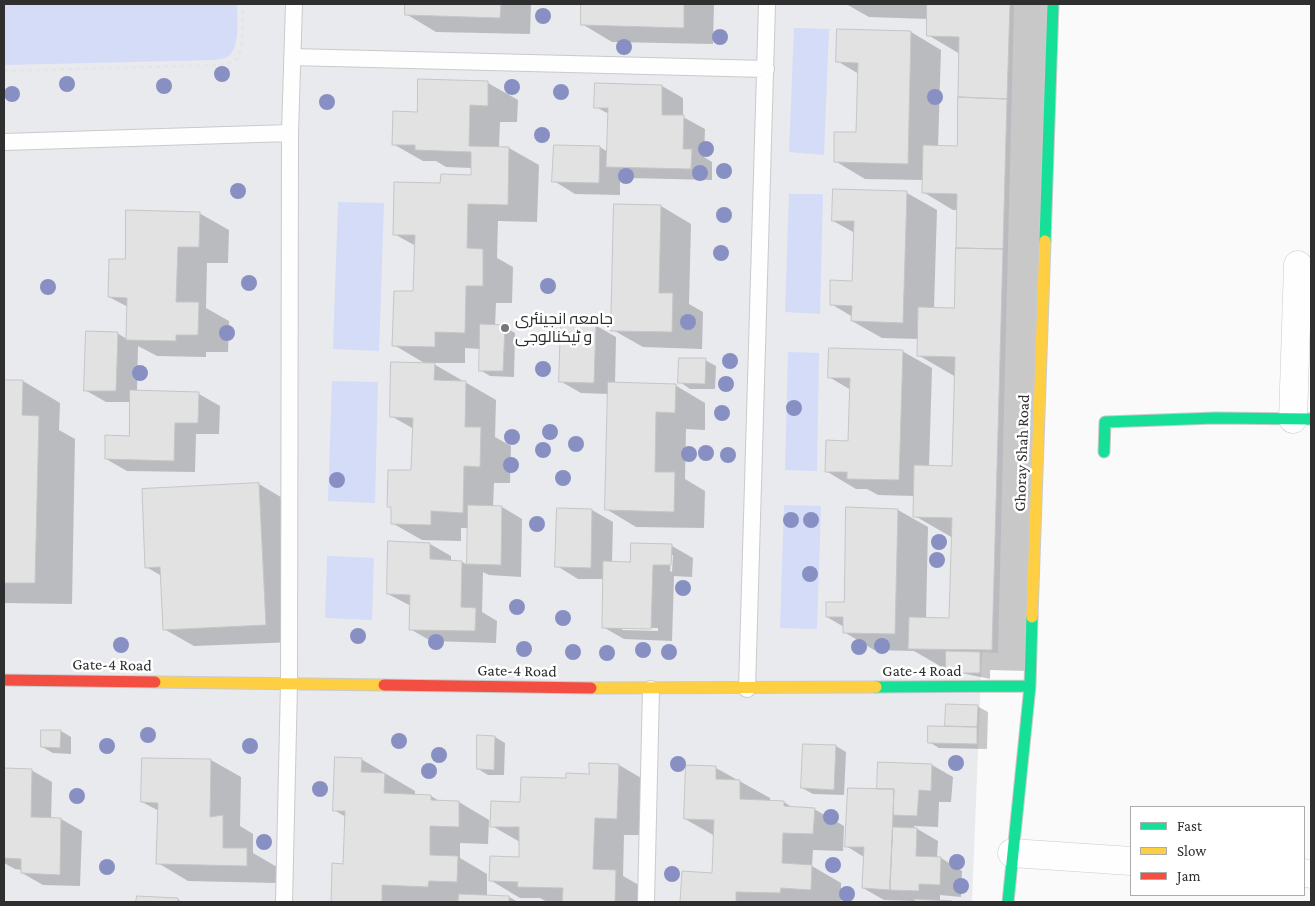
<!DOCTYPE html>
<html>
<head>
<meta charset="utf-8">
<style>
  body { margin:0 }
  #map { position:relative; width:1315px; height:906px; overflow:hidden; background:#fafafa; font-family:"Crimson Pro",serif }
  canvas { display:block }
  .frame { position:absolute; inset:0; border:5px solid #2f2f30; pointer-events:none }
  .legend { position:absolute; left:1130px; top:806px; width:175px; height:90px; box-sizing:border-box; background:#fff; border:1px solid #acacac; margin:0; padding:6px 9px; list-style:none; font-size:15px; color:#2f2f30 }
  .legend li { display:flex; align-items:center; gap:10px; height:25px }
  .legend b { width:25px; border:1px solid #acacac }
</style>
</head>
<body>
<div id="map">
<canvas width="1315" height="906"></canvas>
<div class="frame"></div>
<ul class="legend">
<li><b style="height:6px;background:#16e098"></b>Fast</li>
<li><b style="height:6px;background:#ffcf43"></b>Slow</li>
<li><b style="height:6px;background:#f24e42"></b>Jam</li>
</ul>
</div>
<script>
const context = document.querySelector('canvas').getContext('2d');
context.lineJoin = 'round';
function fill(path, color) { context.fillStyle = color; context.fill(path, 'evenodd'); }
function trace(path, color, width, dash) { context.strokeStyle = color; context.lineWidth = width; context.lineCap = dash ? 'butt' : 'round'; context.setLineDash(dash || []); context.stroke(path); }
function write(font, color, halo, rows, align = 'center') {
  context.font = font + ' "Crimson Pro",Cairo,serif'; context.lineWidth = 5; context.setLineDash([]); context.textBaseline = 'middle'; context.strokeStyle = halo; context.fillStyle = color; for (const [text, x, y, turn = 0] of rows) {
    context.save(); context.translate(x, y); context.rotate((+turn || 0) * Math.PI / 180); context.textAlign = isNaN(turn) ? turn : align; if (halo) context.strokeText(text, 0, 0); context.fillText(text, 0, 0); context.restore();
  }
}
const built = new Path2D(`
  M4,4H1014L998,653L982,652L972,902H4Z`);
const green = new Path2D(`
  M4,4H237C237,18 241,49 227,57C224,59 218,59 215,60L4,65Z
  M794,28L829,29L824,155L789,152Z
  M789,194H823L820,314L785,312Z
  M338,202L384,203L379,351L333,349Z
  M788,352L819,353L817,471L785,470Z
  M332,381L378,382L375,503L328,501Z
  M784,505L821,506L817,629L780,628Z
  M327,556L374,558L372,620L325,618Z`);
const shadow = new Path2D(`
  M406,4H531L530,34L436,32L406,14Z
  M583,4H714L713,44L612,42L582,24Z
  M846,4H1047L1029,671L990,670V679L947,670L914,651L874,650L844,632V627L827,617L845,603L847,508L898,510L928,527L926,619L950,620L953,538L915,516V496L878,495L867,489H856L826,471L849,442L851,390L829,377L902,351L932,368L929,467H953L956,377L918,355L919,339L882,338L852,321L853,317L831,304L853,282L855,233L833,221L907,193L937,210L934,308L956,309L958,210H953L923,192L924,180L865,179L835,161L858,134L859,74L837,61L838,31L911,32L941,50L938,147L958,148L960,54L928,35V19L869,17Z
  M488,83L518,100L517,122H500L499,148H509L539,165L537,222L498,221L497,258L513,267L512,303H496L495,326L505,327L515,333L514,377L490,376L480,370L481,349L465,348V363H432L496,400L495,437L511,446L510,483H494L493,507H502L522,519L521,577L489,575L483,572L482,612L497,621L496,643L431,641L410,629L411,606L388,594L389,543L430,544L451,556V561L462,562L468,565L469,528H461V541L422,540L392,523V508L388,506L413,472L414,429L391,416L426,364L394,345L414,293L416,246L394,234L442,185L472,176V168L446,167L436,161H423L393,144L418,113Z
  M596,85L662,86L683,98V117L705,129L704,157L712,162V180L629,178L620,173V195L575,194L554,181L555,146L600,147L608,152L609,114L596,107Z
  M661,206L691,224L689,304L703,312L702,349L643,347L613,330Z
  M199,213L229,230L228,263H207L206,308L229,321L228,352H206V357L157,356L138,346L137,392L199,394L220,406L219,434H196L195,472L127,471L106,459L130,437L131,402H106L85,390L117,333L127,339L128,307L109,297L126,260Z
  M595,325L616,337L615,384L675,385L705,403V430L686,429L685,479L705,491L704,528L636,527L606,509L609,394L581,393L560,381Z
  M705,360L716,366L715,389H690L680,382Z
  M4,381H23L60,403L59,430L75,439L72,604L4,603Z
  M259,484L289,502L295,642L194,646L164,629L162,576L146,567Z
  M592,510L613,522L612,562L631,563L672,546L693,558L692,577L674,576L672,641L624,639L603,627L604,579H578L557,566ZM671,555H673L672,572L670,571ZM622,627L658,628V631L622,630Z
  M947,706H977L988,712L987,749L939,748L929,742L946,727Z
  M61,731L71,737V754L53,753L42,747Z
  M478,737H495L505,743L504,775H488L478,769Z
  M804,745L836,746L846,752L844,795L813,794L802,788Z
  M361,759L415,791V796H431L441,802H459L489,820L488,844L460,843V858L487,874V896L509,897L518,902H332L333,865H344L346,817L334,810Z
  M211,760L241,777L240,826L253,834V853L277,867L276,883L188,881L158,863L159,811L142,802Z
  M879,763L932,765L953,777L951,802H939L938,827L914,826V827L938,841L937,858H941L962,871L961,897L940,895V901L953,902H916V901L884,900L863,888L864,857L846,846L878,790Z
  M619,765L648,782L647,835H624L623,876L646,889L645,902H547L540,898H520L490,880L520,858V842L492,826L521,803L567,780L590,775Z
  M716,768L770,798V802H784L793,808L814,809L844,826L843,851L813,850L812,866L841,883V902H681L683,872L713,874L715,836L685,819Z
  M4,770H31L52,782L51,819H61L82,831L80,886L43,885L22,873V870L15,869L4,863Z
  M138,898L177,899L183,902H138Z`);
const building = new Path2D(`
  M405,4H501L500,18L405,15Z
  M581,4H684V28L581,25Z
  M927,4H1010L1007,99L958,97L959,37L927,36Z
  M837,29L911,31L908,164L834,162V132H856L858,63L836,62Z
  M418,79L488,81V106L470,105L469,146L509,147L508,205L468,204L467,248L483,249V286H466L465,333L435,332V347L392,346L394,291H413L415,235H393L394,182L440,183L441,174L471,175V152L415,150V145H392L393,111L417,112Z
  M595,83L662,85V115H684L683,149H692L691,169L606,167L608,108H594Z
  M958,97L1007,99L1003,249L956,248L957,194L922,193L923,145L957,146Z
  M554,145L600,146L599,183L552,182Z
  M833,189L907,191L903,323L851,321L852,306L830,305V280L852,281L854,221H832Z
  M614,204L661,205L659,293H673L672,332L611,331Z
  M126,210L200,212L199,247H178L176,302H199L198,335H176V341L126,340L127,298L108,297L109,259H125Z
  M956,248L1003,249L992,650L908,649L909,617L949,618L952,518L913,517L914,465L952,466L955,357L917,356L918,307L954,308Z
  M561,323L596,324L594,383L559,382Z
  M480,324L505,325L503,371H479Z
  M86,331L118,332L116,391H84Z
  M829,348L903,350L899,480L847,479V472H825L826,440L848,441L850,378H828Z
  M679,358H706L705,384L678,383Z
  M391,362L435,363L434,380L466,381L465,427H481L480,467L464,466L463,513L431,511V525L391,524V507H387L388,470H411L413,418L390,417Z
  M4,380H23L22,415L39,416L35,583H4Z
  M608,382L676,384L675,413L656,412L655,472H675L674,512L605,510Z
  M130,390L199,392L198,423H175L174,461L105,459V435L129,436Z
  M259,483L266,625L163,630L160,567L145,568L142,489Z
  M468,505L502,506L501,565L467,564Z
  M846,507L898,509L895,634L843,633V617H826V602H844Z
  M557,508L592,509L591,568L555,567Z
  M388,541L430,543V559L462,561L461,607L476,608L475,631L409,630L410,595L387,594Z
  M631,543L672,544L671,565H653L651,629L602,628L603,561L630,562Z
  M946,651L980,652V673H946Z
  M946,704L978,705L977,727L945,726Z
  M928,726L977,727V744L928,743Z
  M41,730H61L60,748L41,747Z
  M477,735L495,736L494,770L477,769Z
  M803,744L836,745L834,790L801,788Z
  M335,757L362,758L361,772L385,773L384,793L431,795V800L459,801V827L430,826V855L458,856L457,882L429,881L428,887L382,885V902H331L332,863L343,864L345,811H333Z
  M142,758L211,759L210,817L223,815V848H247V866L156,864L158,803L141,802Z
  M878,762L932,764L931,791L919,790L917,816L893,815L894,789H877Z
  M589,763L619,764L617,819L595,818L593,869L616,870L615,902H562L563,888L517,887L518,882L489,881L490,856L519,857V827H490L491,801L520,802L521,777L566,778V773L589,774Z
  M686,765L716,766V779L740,780V799L784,801V806L815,808L813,834L783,833L782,863L812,865L811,890L781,888L780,893L736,892V902H680L682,871L712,873L714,820L684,819Z
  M4,768L32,769L31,817L61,818L60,875L21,873V859L4,858Z
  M848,788L894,789L890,890L862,888L864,847H845Z
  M893,827L917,828L916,856L941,857L940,885L919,884V891L890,890Z
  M459,894L509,896V902H458Z
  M137,896L178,898V902H136Z
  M915,899L952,901V902H915Z`);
const path = new Path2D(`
  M4,71L218,65L229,63L237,59L242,44L243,4`);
const lane = new Path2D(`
  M292,57L766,69
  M4,142L290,133
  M747,689L767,4
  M284,902L289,684L290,133L294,4
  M646,902L651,689`);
const street = new Path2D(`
  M1293,419L1298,265
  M1012,853L1131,861
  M1304,873L1311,874`);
const fast = new Path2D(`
  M1045,241L1053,4
  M1104,452L1105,422L1215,418L1311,419
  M876,687L1030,686
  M1008,902L1030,686L1032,617`);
const slow = new Path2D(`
  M1032,617L1045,241
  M155,682L384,685
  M591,688L876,687`);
const jam = new Path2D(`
  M4,680L155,682
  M384,685L591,688`);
const trees = [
  [543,16],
  [720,37],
  [624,47],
  [222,74],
  [67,84],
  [164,86],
  [512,87],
  [561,92],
  [12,94],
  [935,97],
  [327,102],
  [542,135],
  [706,149],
  [724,171],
  [700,173],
  [626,176],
  [238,191],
  [724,215],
  [721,253],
  [249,283],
  [548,286],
  [48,287],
  [688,322],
  [227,333],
  [730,361],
  [543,369],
  [140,373],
  [726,384],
  [794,408],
  [722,413],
  [550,432],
  [512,437],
  [576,444],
  [543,450],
  [706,453],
  [689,454],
  [728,455],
  [511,465],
  [563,478],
  [337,480],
  [791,520],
  [811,520],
  [537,524],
  [939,542],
  [937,560],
  [810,574],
  [683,588],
  [517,607],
  [563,618],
  [358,636],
  [436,642],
  [121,645],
  [882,646],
  [859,647],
  [524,649],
  [643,650],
  [573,652],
  [669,652],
  [607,653],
  [148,735],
  [399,741],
  [107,746],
  [250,746],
  [439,755],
  [956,763],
  [678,764],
  [429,771],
  [320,789],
  [77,796],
  [831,817],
  [264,842],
  [957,862],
  [833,865],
  [107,867],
  [672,874],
  [961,886],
  [847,894]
];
const markers = [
  [505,328,5,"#767677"]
];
const poiNames = [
  ["جامعہ انجینئری",515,319],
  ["و ٹیکنالوجی",515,337]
];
const streetNames = [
  ["Ghoray Shah Road",1022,453,-88],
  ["Gate-4 Road",112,665,1],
  ["Gate-4 Road",517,671,1],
  ["Gate-4 Road",922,671]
];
fill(built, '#e8eaee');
fill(green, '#d4dcf8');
fill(shadow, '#0003');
fill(building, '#e2e2e3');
trace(building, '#c6c6c6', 1);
trace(lane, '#cacacb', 18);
trace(street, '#cacacb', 29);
trace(fast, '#cacacb', 13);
trace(slow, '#cacacb', 13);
trace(jam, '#cacacb', 13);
trace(path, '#e5e5e5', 3, [4, 4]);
trace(lane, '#fefefe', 16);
trace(street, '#fefefe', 28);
trace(fast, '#16e098', 11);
trace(slow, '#ffcf43', 11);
trace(jam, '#f24e42', 11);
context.fillStyle = '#8890c3';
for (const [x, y] of trees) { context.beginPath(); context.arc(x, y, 8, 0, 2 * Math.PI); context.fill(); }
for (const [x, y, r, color] of markers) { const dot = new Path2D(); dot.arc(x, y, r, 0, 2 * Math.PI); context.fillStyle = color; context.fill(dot); trace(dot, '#fff', 2); }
write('16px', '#2f2f30', '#fff', poiNames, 'left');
write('16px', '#2f2f30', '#fff', streetNames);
</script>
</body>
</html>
